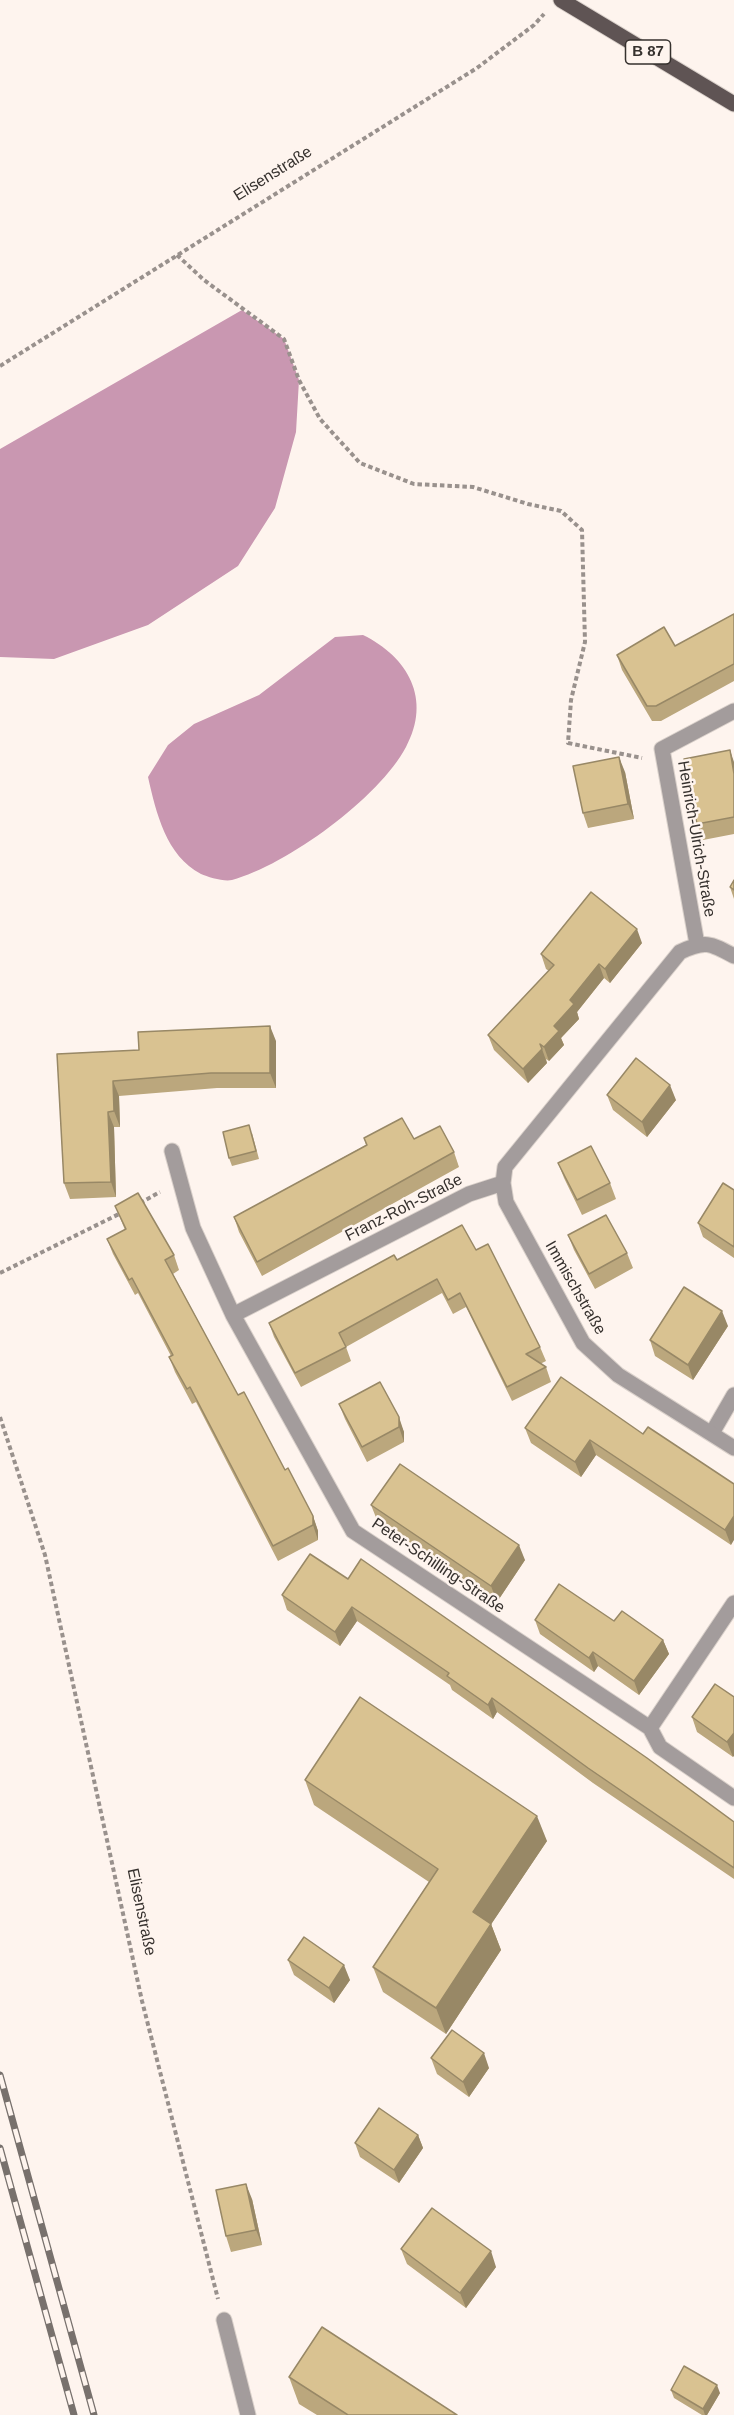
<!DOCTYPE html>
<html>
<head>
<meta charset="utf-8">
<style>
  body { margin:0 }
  canvas { display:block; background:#fef4ee }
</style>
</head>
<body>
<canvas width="734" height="2415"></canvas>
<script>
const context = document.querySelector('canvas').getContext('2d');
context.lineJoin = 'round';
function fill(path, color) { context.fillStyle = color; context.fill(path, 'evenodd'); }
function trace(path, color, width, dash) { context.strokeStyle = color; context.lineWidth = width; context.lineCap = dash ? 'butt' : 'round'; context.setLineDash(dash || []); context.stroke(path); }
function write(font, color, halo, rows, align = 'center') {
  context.font = font + ' Arial,sans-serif'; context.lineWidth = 5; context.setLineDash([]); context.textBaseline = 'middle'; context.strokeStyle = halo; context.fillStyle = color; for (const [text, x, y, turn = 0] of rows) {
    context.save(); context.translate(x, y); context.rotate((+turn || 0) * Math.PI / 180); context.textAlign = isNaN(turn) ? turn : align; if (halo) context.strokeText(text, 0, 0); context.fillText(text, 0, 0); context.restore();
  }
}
const water = new Path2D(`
  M242,310L284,339L299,380L296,432L275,508L238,566L148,625L54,659L0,657V449Z
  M363,635C408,657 432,699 406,747C379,798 287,865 232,880C224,882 208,877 201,874C166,856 156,812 148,777L168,745L194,724L259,695L335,637Z`);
const path = new Path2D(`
  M177,255L204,280L284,339L299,380L320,419L360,463L414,484L473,487L528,504L561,511L582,530L585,642L571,700L568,743L642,758
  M0,366L477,68L534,25L544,14
  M140,1203L160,1192
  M0,1273L123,1212
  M0,1417L45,1555L142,2001L218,2299`);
const service = new Path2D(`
  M712,1433L734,1395
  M224,2320L248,2415`);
const minor = new Path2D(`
  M697,944L662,749L734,711
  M734,956C710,943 705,940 680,952L505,1167L503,1183L506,1202L583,1343L618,1375L734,1448
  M172,1151L193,1228L233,1315L353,1531L650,1728L660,1747L734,1798
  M233,1315L469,1194L503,1183
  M650,1728L734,1603`);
const primary = new Path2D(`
  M561,0L734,104`);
const rail = new Path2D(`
  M0,2075L94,2415
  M0,2148L74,2415`);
const wall = new Path2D(`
  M734,614V681L661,721H652L622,670L617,655L675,646Z
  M734,762V834L703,840L697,824Z
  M625,772L634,819L588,828L583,813Z
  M734,880V899L730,887Z
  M642,943L610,983L604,978L577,1012L579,1019L561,1038L564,1045L549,1061L546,1059L547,1063L528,1083L494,1050L488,1035L549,971L546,969L541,954Z
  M276,1041V1088H217L119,1096L120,1127H114L116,1197L70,1199L64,1183L57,1054L139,1050Z
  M607,1095L676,1100L647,1137L613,1110Z
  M252,1133L259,1159L232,1166L229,1158Z
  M364,1138L414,1139L454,1152L459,1167L262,1276L239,1232L234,1217L366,1145Z
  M558,1163L610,1183L616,1199L582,1215L564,1178Z
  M734,1190V1258L703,1237L698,1223Z
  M115,1206L174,1255L179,1270L173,1274L238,1395L313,1516L318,1531V1540L278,1561L196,1402L192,1404L175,1372L169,1357L171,1356L138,1293L135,1295L113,1254L107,1239L125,1230Z
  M568,1235L627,1253L633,1268L595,1289L574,1250Z
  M476,1250L540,1347L546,1361L540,1364L546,1367L551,1382L512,1401L466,1307L453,1314L442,1293L346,1347L351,1361L301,1387L274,1337L269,1323L397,1260Z
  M728,1326L693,1380L655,1356L650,1340Z
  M380,1382L404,1432V1442L367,1462L345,1419L339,1404Z
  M525,1428L643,1434L734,1484L731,1545L596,1455L581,1477L531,1443Z
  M371,1505L525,1560L497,1602L377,1520Z
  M348,1579L734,1822V1879L593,1783L497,1712L493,1719L452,1690L450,1685L357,1621L340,1646L287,1610L282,1595Z
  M535,1620L614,1621L663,1640L669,1654L639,1695L598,1666L594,1672L540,1634Z
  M734,1697L733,1757L697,1732L692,1717Z
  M305,1780L547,1841L491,1924L501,1950L446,2034L383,1992L373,1967L429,1882L314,1805Z
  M288,1960L350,1980L334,2003L294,1975Z
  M431,2058L489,2068L469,2097L437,2074Z
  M418,2135L423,2148L399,2183L360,2157L355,2143Z
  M252,2199L262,2245L231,2252L226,2236Z
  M401,2249L496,2267L466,2308L407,2264Z
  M289,2377L457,2415H317L299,2404Z
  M671,2390L720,2393L707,2415H702L674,2398Z`);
const shadedWall = new Path2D(`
  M730,750L734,762V774Z
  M619,757L625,772L634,819L628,804Z
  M637,929L642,943L610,983L605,969Z
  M599,964L604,978L577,1012L579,1019L561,1038L564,1045L549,1061L544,1047L554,1026L570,1000Z
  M270,1026L276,1041V1088L270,1073Z
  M542,1049L547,1063L528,1083L523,1069Z
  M113,1081L119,1096L120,1127L114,1111Z
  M670,1085L676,1100L647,1137L642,1122Z
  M108,1112L114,1127L116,1197L111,1182Z
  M722,1311L728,1326L693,1380L688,1365Z
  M399,1417L404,1432V1442L399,1427Z
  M590,1440L596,1455L581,1477L575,1462Z
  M313,1516L318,1531V1540L313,1525Z
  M734,1516V1540L731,1545L725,1530Z
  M519,1545L525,1560L497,1602L491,1586Z
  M352,1607L357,1621L340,1646L335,1632Z
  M663,1640L669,1654L639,1695L634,1681Z
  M593,1652L598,1666L594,1672L589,1658Z
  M492,1698L497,1712L493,1719L488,1705Z
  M734,1733V1756L733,1757L727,1742Z
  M537,1816L547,1841L482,1938L473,1912Z
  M491,1924L501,1950L446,2034L436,2008Z
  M344,1965L350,1980L334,2003L329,1988Z
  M484,2053L489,2068L469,2097L463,2082Z
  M418,2135L423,2148L399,2183L394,2170Z
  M246,2184L252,2199L262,2245L256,2230Z
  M491,2251L496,2267L466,2308L460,2293Z
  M717,2385L720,2393L707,2415H705L703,2409Z`);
const building = new Path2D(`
  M734,614V664L656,706H647L617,655L664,627L675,646Z
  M730,750L734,774V817L697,824L684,759Z
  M619,757L628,804L583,813L573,766Z
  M734,880V890L730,887Z
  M591,892L637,929L605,969L599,964L570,1000L574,1004L554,1026L559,1031L544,1047L540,1044L542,1049L523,1069L488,1035L554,965L541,954Z
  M270,1026V1073H211L113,1081L114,1111L108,1112L111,1182L64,1183L57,1054L139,1050L138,1032Z
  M636,1058L670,1085L642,1122L607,1095Z
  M402,1118L414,1139L440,1126L454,1152L257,1262L234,1217L367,1145L364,1138Z
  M249,1125L256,1151L229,1158L223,1132Z
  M591,1146L610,1183L577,1200L558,1163Z
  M723,1183L734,1190V1247L698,1223Z
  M138,1193L174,1255L165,1260L238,1395L244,1392L285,1470L288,1468L313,1516V1525L273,1546L190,1387L187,1389L169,1357L173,1355L132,1278L129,1280L107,1239L126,1229L115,1206Z
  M606,1215L627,1253L589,1274L568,1235Z
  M462,1225L476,1250L488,1244L540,1347L526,1354L546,1367L507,1387L460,1293L448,1300L437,1279L339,1333L346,1347L295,1373L269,1323L394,1255L397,1260Z
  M684,1287L722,1311L688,1365L650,1340Z
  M561,1377L643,1434L648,1427L734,1484V1516L725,1530L590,1440L575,1462L525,1428Z
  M380,1382L399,1417V1427L362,1447L339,1404Z
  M400,1464L519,1545L491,1586L371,1505Z
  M310,1554L348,1579L361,1559L647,1758L734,1822V1868L588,1768L492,1698L488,1705L447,1676L449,1673L352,1607L335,1632L282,1595Z
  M559,1584L614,1621L622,1611L663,1640L634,1681L593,1652L589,1658L535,1620Z
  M715,1684L734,1697V1733L727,1742L692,1717Z
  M360,1697L537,1816L473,1912L491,1924L436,2008L373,1967L438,1869L305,1780Z
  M304,1937L344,1965L329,1988L288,1960Z
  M452,2030L484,2053L463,2082L431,2058Z
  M379,2108L418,2135L394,2170L355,2143Z
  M246,2184L256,2230L226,2236L216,2190Z
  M432,2208L491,2251L460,2293L401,2249Z
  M322,2327L457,2415H348L289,2377Z
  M684,2366L717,2385L703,2409L671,2390Z`);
const shields = [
  [648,52,45]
];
const shieldNames = [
  ["B 87",648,52]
];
const streetNames = [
  ["Elisenstraße",273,174,-32],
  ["Heinrich-Ulrich-Straße",696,839,80],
  ["Franz-Roh-Straße",404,1208,-27],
  ["Immischstraße",575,1288,60],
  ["Peter-Schilling-Straße",438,1566,34],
  ["Elisenstraße",141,1912,78]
];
fill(water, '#c997b1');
trace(service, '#dad1cb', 17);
trace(minor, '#dad1cb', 17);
trace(primary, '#dad1cb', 17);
trace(path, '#99918d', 4, [4.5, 3]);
trace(service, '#a39c9c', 15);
trace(minor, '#a39c9c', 15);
trace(primary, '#5f5454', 15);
trace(rail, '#78716d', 7);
trace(rail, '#fef4ee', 4.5, [14]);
fill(wall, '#bba77d');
fill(shadedWall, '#988866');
fill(building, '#d9c291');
trace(building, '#988866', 1.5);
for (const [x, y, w] of shields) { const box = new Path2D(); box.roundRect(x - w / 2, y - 12, w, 24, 4.5); context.fillStyle = '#fef4ee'; context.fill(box); trace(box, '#36312e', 1.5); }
write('bold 15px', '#36312e', null, shieldNames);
write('16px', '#36312e', '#fef4ee', streetNames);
</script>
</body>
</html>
